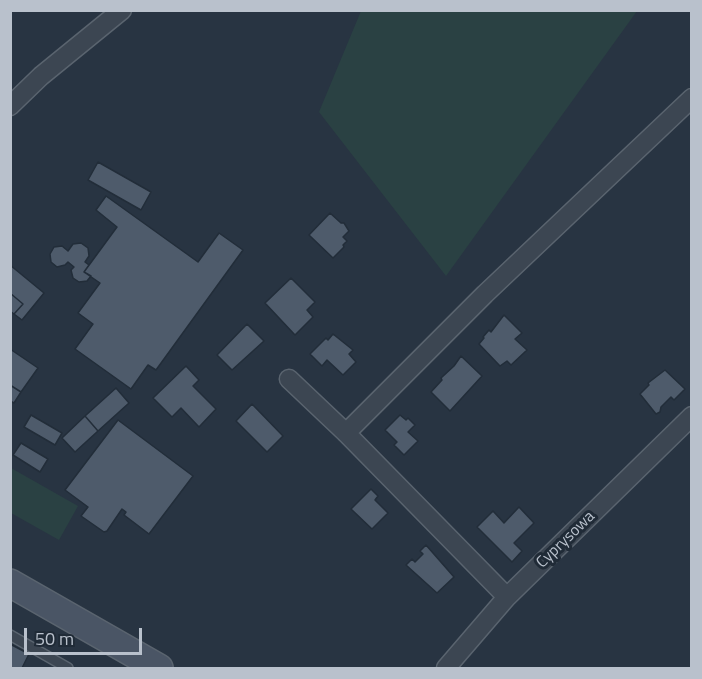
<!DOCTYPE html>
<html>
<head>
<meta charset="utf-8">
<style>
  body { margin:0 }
  #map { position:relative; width:702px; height:679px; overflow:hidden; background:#283442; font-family:"Titillium Web",sans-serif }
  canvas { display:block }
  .frame { position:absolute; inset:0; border:12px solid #b9c1cc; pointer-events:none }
  .scale { position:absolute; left:24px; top:628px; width:118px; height:27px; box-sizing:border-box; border:3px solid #b9c1cc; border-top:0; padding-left:8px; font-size:18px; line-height:21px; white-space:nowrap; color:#b9c1cc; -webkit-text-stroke:4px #202b37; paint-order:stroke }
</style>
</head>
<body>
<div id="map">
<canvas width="702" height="679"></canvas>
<div class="frame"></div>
<div class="scale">50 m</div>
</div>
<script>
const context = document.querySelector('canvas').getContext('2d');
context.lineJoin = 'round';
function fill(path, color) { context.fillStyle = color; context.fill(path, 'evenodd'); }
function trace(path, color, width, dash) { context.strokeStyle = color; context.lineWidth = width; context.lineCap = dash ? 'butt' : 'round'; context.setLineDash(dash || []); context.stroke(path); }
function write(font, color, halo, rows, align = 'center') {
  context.font = font + ' "Titillium Web",sans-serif'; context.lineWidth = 6; context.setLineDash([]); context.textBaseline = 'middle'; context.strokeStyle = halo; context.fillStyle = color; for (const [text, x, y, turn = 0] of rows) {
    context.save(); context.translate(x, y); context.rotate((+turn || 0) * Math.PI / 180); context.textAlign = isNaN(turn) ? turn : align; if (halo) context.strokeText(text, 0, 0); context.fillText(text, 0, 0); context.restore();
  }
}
const green = new Path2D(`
  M361,11H637L446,276L319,112Z
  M11,468L78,506L59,540L11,513Z`);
const building = new Path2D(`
  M98,162L151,192L141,210L88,180Z
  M106,196L198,262L219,233L243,250L156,370L148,365L131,389L75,349L93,324L78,313L100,283L84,272L117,227L96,210Z
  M330,213L341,223H344L349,231L343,237L347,241L343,245L344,247L333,258L309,235Z
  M81,243L88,248L89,256L85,262L89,265L84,272L91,276L87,281L79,282L73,278L71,270L74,267L68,262L65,265L57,267L51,262L50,254L54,247L62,246L68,251L73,244Z
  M10,265L44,293L22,320L14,314L23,304L10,293Z
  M291,278L315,302L307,310L313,317L295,335L265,303Z
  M10,293L23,304L14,314L10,311Z
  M504,315L522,333L515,339L527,350L511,365L507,361L500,366L479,344L484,338L483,337L489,330L491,332Z
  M247,324L264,341L232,370L217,355Z
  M333,334L353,350L349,354L356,362L343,375L327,360L322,366L310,354L326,338L328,340Z
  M10,349L38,368L21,392L10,385Z
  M461,356L482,376L450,411L431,392L442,380L441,378L454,366Z
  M186,366L199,380L193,386L216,409L199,427L181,408L172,417L153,398Z
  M665,370L685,389L674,400L671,397L661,407L660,412L656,414L640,394L649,385L648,383Z
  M10,385L21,392L14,403L10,401Z
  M116,388L129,403L98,431L85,416Z
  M252,404L283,436L267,452L236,421Z
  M31,415L62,433L55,445L24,427Z
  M400,415L406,420L408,418L415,425L408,432L418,441L404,455L394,445L397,442L385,430Z
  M85,416L98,431L75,452L62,438Z
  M118,420L193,476L149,534L124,515L126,512L122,509L107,531L104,532L81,516L88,507L65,490Z
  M21,443L48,459L40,472L13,455Z
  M371,489L378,496L375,500L388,513L372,529L351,509Z
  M519,507L534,523L514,543L522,551L512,562L477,527L493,511L504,523Z
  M426,545L454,577L437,593L406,565L412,559L415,562L423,554L420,551Z
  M10,644L29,654L22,668H10Z`);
const lane = new Path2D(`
  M10,635L68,668`);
const street = new Path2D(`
  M10,106L41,76L122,10
  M289,379L346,433L507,597
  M346,433L485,294L692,98
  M446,668L507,597L692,416`);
const secondary = new Path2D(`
  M10,583L159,668`);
const streetNames = [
  ["Cyprysowa",566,540,-44]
];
fill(green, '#2a4143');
fill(building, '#4e5b6b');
trace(building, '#222d39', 1.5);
trace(lane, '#5a646f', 12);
trace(street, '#5a646f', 21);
trace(secondary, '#5a646f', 30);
trace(lane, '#3c4652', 9);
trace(street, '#3c4652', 18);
trace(secondary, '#4a5565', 27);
write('16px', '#b9c1cc', '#202b37', streetNames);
</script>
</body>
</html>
